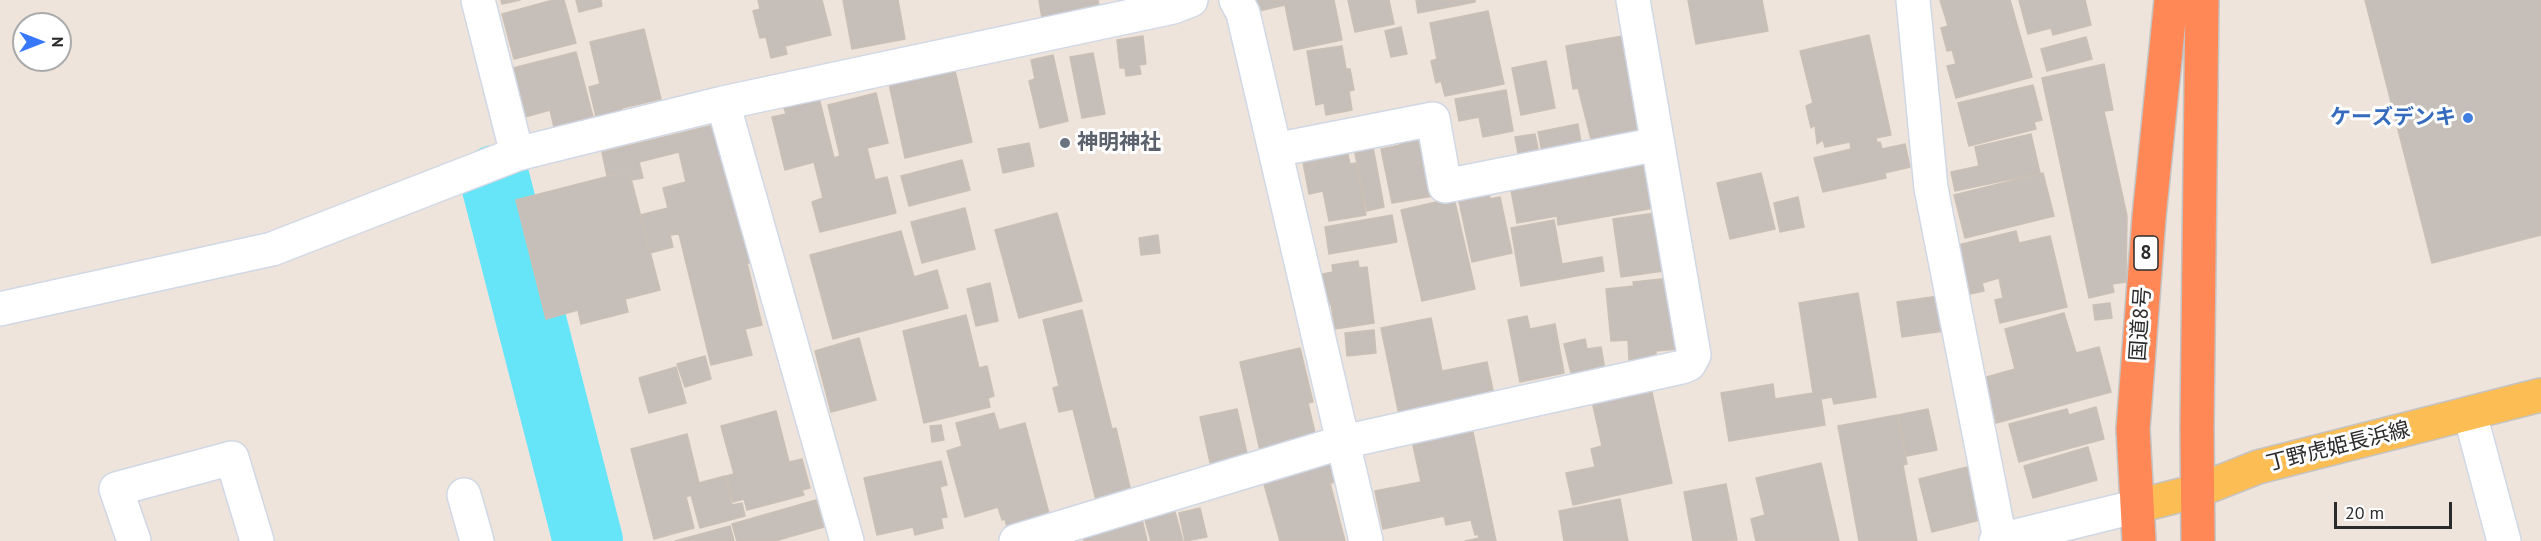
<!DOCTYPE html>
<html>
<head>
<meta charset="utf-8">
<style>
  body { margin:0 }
  #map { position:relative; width:2541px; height:541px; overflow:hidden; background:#eee4dc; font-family:"PT Sans",sans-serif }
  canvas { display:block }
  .north { position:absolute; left:12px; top:12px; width:60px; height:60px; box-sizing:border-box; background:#fff; border:2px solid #aaa; border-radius:50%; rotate:90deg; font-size:16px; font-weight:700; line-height:24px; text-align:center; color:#2b2b2b }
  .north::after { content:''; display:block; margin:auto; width:21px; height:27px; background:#3878ff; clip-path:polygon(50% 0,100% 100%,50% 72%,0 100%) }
  .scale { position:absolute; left:2334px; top:502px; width:118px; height:27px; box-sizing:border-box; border:3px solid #2b2b2b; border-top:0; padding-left:8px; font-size:18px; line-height:21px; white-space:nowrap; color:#2b2b2b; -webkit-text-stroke:4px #fff; paint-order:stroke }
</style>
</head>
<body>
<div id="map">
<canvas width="2541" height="541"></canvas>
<div class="north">N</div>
<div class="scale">20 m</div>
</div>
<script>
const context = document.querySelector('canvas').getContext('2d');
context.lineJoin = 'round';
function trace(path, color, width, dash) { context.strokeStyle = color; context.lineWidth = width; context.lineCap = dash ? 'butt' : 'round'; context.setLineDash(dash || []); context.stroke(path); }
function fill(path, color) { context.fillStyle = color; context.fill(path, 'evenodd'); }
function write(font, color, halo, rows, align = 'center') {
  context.font = font + ' "PT Sans","Noto Sans JP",sans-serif'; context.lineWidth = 6; context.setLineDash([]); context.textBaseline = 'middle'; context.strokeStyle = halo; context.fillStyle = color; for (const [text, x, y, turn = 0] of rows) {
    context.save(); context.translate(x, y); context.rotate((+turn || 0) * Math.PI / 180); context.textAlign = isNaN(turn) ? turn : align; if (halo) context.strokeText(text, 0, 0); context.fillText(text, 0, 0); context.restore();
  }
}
const river = new Path2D(`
  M495,180L588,541`);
const building = new Path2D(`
  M501,0H520L502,4Z
  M553,0H564L576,43L514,59L502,14Z
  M576,0H601L602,6L579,12Z
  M758,0H822L831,35L785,46L787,54L771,58L766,37L760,38L753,11L760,9Z
  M843,0H898L905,39L852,49Z
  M1039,0H1098L1100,11L1042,19Z
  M1256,0H1334L1342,40L1294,50L1285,5L1259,11Z
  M1348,0H1389L1394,24L1355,32Z
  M1416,0H1475V2L1418,13Z
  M1688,0H1762L1768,31L1696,44Z
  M1940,0H2010L2032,77L1956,98L1947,66L1956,64L1952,50L1947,51L1941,28L1948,26Z
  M2019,0H2085L2091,25L2053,35L2051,28L2028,34Z
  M2365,0H2541V235L2432,263Z
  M1488,11L1504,84L1445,96L1441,81L1436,83L1431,61L1437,59L1430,23Z
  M1401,27L1407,54L1391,57L1385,31Z
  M644,29L661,99L622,108L624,115L597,121L589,87L600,84L590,42Z
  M1628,35L1647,129L1591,139L1578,88L1573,89L1566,46Z
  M1869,35L1891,135L1876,138L1877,143L1880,142L1882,149L1905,144L1910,167L1885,173L1886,178L1823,192L1814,158L1851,149L1850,142L1825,147L1823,140L1817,144L1815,125L1811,128L1806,106L1813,103L1800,51Z
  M1143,36L1146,64L1139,65L1141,74L1126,76L1125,68H1120L1117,40Z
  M2086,37L2092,59L2047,71L2041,49Z
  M1342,46L1346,69H1350L1354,90L1349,91L1352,110L1326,115L1324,103L1316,105L1307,51Z
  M576,52L593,117L554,127L550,110L525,117L513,68Z
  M1093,53L1105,114L1082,118L1070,57Z
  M1053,55L1068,121L1040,128L1029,81L1035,79L1031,60Z
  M1546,61L1555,108L1521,115L1512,68Z
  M2104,64L2113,110L2104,111L2127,216L2126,282L2112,284L2114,292L2089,298L2042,78Z
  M955,71L972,142L905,158L888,79L917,73L918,79Z
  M2033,85L2042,120L2034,122L2036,129L1969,146L1958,103Z
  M1506,90L1513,131L1483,137L1479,117L1459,121L1455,99Z
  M876,93L888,143L867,148L875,180L887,177L896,213L820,232L812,202L823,198L814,162L785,170L772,117L786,114L784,108L789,107L787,102L818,94L834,158L840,156L828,105Z
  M718,124L751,263H747L762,325L745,329L752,355L711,365L679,234L670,235L673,247L650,253L640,215L668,208L663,188L686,182L679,152L639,162L643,178L631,180L629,171L607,176L602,152Z
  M1578,124L1582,149L1543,157L1538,132Z
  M1421,133L1439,195L1392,203L1381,149L1400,145L1398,137Z
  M1535,134L1540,159L1520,163L1515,137Z
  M2031,134L2040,173L1955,191L1951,172L1979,166L1975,147Z
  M1371,136L1384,207L1367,211L1352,139Z
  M1029,143L1034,166L1003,173L998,149Z
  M1346,145L1350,164L1356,163L1366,215L1329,221L1323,191L1309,194L1302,157Z
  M1645,155L1654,208L1558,225L1557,216L1517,223L1509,179Z
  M962,160L970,190L909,206L901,176Z
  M629,171L660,290L625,299L628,312L581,324L578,310L546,319L516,200Z
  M1761,173L1775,229L1730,239L1717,183Z
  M2043,173L2054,216L1965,238L1954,195Z
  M1487,185L1490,199L1500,197L1512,253L1472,262L1457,192Z
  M1798,197L1804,227L1780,232L1774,203Z
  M1454,198L1475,289L1422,301L1401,210Z
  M965,208L975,249L922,263L911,222Z
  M1663,212L1671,270L1621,277L1613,219Z
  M1057,213L1082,301L1019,318L995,230Z
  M1392,215L1397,242L1329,254L1325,227Z
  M1554,220L1562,264L1602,257L1604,271L1521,286L1511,228Z
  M901,231L914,277L937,270L948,308L833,339L810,255Z
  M2016,231L2019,243L2050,236L2067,307L2000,323L1995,300L2003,298L1999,278L1982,283L1984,291L1970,294L1958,245Z
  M1158,235L1160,253L1141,255L1139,238Z
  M1358,261L1359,268L1367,267L1374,323L1335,329L1331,304L1321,305L1317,275L1333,272L1332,265Z
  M1671,278L1678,349L1656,351V357L1629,360L1628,340L1611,341L1606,289L1634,286L1633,282Z
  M990,283L998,321L976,326L967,289Z
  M1858,293L1876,397L1834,404L1832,397L1821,399L1825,425L1729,441L1721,393L1773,384L1775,399L1813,393L1799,303Z
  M1939,296L1944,331L1902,337L1897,302Z
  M2110,303L2112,318L2095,320L2093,305Z
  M1082,310L1112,429L1116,428L1132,496L1097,504L1073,409L1059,412L1053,388L1059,386L1043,320Z
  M2064,313L2076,353L2099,347L2111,392L1996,423L1983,378L2015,369L2005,329Z
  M966,315L979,368L987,366L994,396L988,398L990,407L924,423L903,331Z
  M1527,316L1530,329L1555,324L1564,373L1520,382L1508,320Z
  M1431,318L1442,371L1487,362L1494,395L1399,415L1381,328Z
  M1374,330L1376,353L1347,356L1345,333Z
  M859,338L876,400L831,412L815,351Z
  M1585,339L1587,349L1601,347L1605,370L1572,377L1564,344Z
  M1300,348L1313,402L1308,403L1317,441L1261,455L1240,362Z
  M705,356L711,379L685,387L677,364Z
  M676,367L686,403L649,413L639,378Z
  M1651,388L1672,483L1573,505L1566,473L1595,467L1591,449L1602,446L1592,401Z
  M2096,407L2104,439L2019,462L2009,424L2067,409L2069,415Z
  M1237,409L1248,458L1211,467L1200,417Z
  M1928,409L1937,450L1907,456L1898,415Z
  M776,411L789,462L802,459L810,488L802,490L804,495L747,510L744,499L733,502L726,476L734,474L721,426Z
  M994,413L999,430L1025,423L1052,525L1009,536L1005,519L1002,520L998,507L965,517L947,451L962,446L956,423Z
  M1897,415L1907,464L1903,465L1917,541H1859L1838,426Z
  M1471,423L1496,541H1465L1479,538L1478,534L1475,535L1471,520L1446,525L1444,516L1383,529L1375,491L1421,482L1411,436Z
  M941,425L944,440L932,442L930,426Z
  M687,434L699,483L725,476L732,505L742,503L745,516L700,528L691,495L686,497L694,528L654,539L631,449Z
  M2088,447L2097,480L2033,498L2024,466Z
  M1332,458L1338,482L1330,483L1345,541H1280L1263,481Z
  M941,461L947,485L940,487L947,517L941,518L943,528L915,535L913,527L877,535L864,478Z
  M1821,463L1839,541H1756L1751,519L1765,515L1756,478Z
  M1975,465L1988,518L1932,532L1919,479Z
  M1726,484L1737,540L1693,541L1684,492Z
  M1620,499L1628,541H1564L1559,511Z
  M816,500L824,527L775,541H737L732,524Z
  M1200,508L1207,537L1185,541L1179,513Z
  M1175,512L1183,541H1151L1145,520Z
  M1141,515L1147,541H1084L1081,530Z
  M730,526L734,541H675Z`);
const minor = new Path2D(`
  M478,0L517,154
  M1913,0L1931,188L2000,540
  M723,103L847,541
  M1275,150L1433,119L1445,186L1658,144
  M0,309L272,249L517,154L723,103L1173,7L1191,0
  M2470,414L2504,541
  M464,495L477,541
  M134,541L116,489L232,458L257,541
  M1016,541L1343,442L1243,13L1236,0
  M1366,541L1343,442L1682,367L1689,364L1694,355L1633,0
  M1996,541L2138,506`);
const major = new Path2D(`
  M2138,506L2197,491L2258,467L2541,395`);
const highway = new Path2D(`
  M2139,541L2133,429L2149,217L2171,0
  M2198,541L2197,427L2202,0`);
const markers = [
  [2468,118,6,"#3f7fe0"],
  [1065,143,6,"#6b7280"]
];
const shields = [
  [2146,253,24]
];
const shieldNames = [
  ["8",2146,253]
];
const shopNames = [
  ["ケーズデンキ",2456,118]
];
const worshipNames = [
  ["神明神社",1077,143]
];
const streetNames = [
  ["国道8号",2141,324,-86],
  ["丁野虎姫長浜線",2338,447,-14]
];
trace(river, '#67e5f8', 70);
fill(building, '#c6beb9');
trace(building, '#cac0b5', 1.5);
trace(minor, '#d1d8e5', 36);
trace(major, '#c4c4c4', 36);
trace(highway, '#c4c4c4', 36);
trace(minor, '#fff', 33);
trace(major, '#fbbd54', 33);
trace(highway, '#ff8856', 33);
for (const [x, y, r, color] of markers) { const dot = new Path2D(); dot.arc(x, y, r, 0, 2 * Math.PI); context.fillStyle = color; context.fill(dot); trace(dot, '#fff', 2); }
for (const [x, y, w] of shields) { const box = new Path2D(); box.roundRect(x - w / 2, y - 17, w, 34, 4.5); context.fillStyle = '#fff'; context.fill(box); trace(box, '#2b2b2b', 1.5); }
write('bold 20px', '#2b2b2b', null, shieldNames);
write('bold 21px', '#366cbe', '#fff', shopNames, 'right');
write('bold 21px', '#5b616d', '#fff', worshipNames, 'left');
write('21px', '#2b2b2b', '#fff', streetNames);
</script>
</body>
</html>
